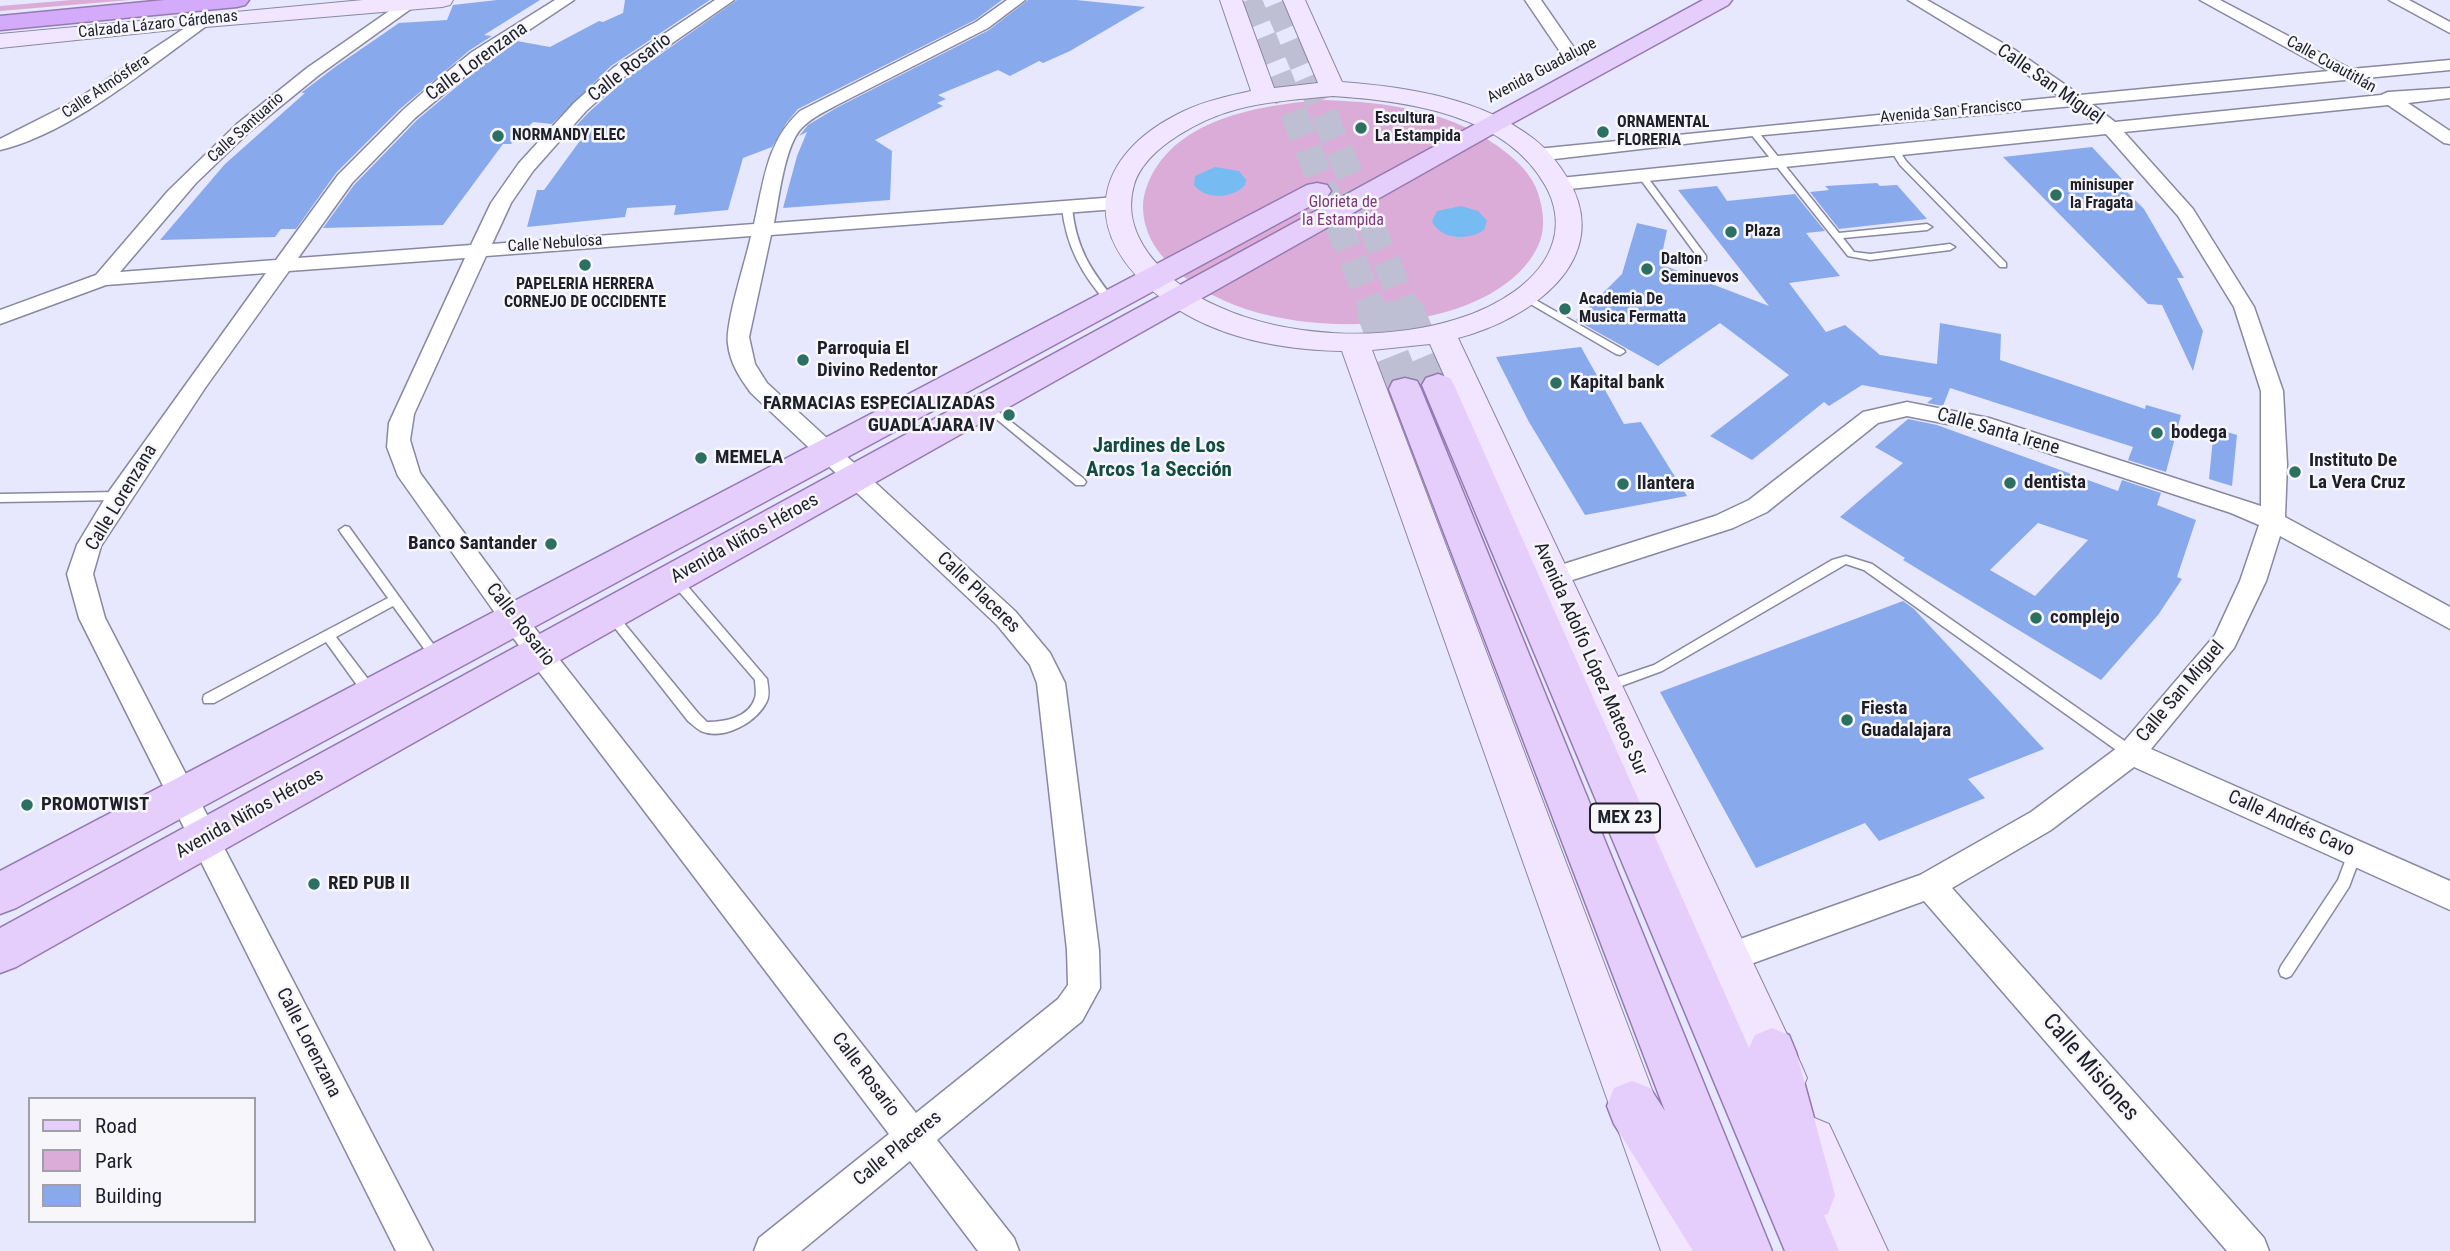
<!DOCTYPE html>
<html>
<head>
<meta charset="utf-8">
<style>
  body { margin:0 }
  #map { position:relative; width:2450px; height:1251px; overflow:hidden; background:#e7e7fd; font-family:"Roboto Condensed",sans-serif }
  canvas { display:block }
  .legend { position:absolute; left:28px; top:1097px; width:228px; height:126px; box-sizing:border-box; background:#f6f6fb; border:2px solid #a0a0a7; margin:0; padding:9px 12px; list-style:none; font-size:21px; color:#1f1f29 }
  .legend li { display:flex; align-items:center; gap:14px; height:35px }
  .legend b { width:35px; border:2px solid #a0a0a7 }
</style>
</head>
<body>
<div id="map">
<canvas width="2450" height="1251"></canvas>
<ul class="legend">
<li><b style="height:9px;background:#e5cdfc"></b>Road</li>
<li><b style="height:19px;background:#dcacd8"></b>Park</li>
<li><b style="height:19px;background:#89a9ed"></b>Building</li>
</ul>
</div>
<script>
const context = document.querySelector('canvas').getContext('2d');
context.lineJoin = 'round';
function fill(path, color) { context.fillStyle = color; context.fill(path, 'evenodd'); }
function trace(path, color, width, dash) { context.strokeStyle = color; context.lineWidth = width; context.lineCap = dash ? 'butt' : 'round'; context.setLineDash(dash || []); context.stroke(path); }
function write(font, color, halo, rows, align = 'center') {
  context.font = font + ' "Roboto Condensed",sans-serif'; context.lineWidth = 5; context.setLineDash([]); context.textBaseline = 'middle'; context.strokeStyle = halo; context.fillStyle = color; for (const [text, x, y, turn = 0] of rows) {
    context.save(); context.translate(x, y); context.rotate((+turn || 0) * Math.PI / 180); context.textAlign = isNaN(turn) ? turn : align; if (halo) context.strokeText(text, 0, 0); context.fillText(text, 0, 0); context.restore();
  }
}
const green = new Path2D(`
  M72,0H130L0,11V6Z
  M1324,100C1389,102 1456,111 1508,154C1523,166 1536,181 1540,200C1544,215 1545,232 1538,246C1519,287 1467,309 1425,317C1343,333 1223,326 1163,257C1147,239 1138,212 1146,189C1170,118 1260,105 1324,100Z`);
const water = new Path2D(`
  M1215,167L1239,171L1246,180L1245,185C1233,199 1205,200 1194,185L1195,176Z
  M1461,206L1478,211L1487,221L1484,230C1469,241 1440,240 1432,221L1437,211Z`);
const building = new Path2D(`
  M497,0H540L484,35L492,36L470,50L401,108L336,173L296,229H281L275,237L160,240L225,164L305,93H301L335,67L399,23L447,20L453,5Z
  M625,0H710L611,66L552,124L533,122L511,144H503L443,225L323,228L354,185L417,120L486,62L517,41L550,47L599,21L603,22L623,13Z
  M737,0H1002L975,20L798,109L787,122L772,147L743,158L728,210L674,215L676,205L627,208L625,217L527,227L537,190H544L590,127L576,126L588,113L627,78Z
  M1028,0H1076L1145,7L1070,51L1043,63L1039,61L1010,76L998,70L938,95L946,99L937,103L943,106L875,140L892,151L890,200L783,208L797,156L807,132L799,136L808,125L836,108L989,30Z
  M2092,147L2133,191L2127,192L2144,209L2184,278H2177L2203,331L2193,371L2162,305L2148,304L2003,157Z
  M1877,183L1880,186L1897,185L1927,219L1839,229L1810,192L1829,190L1825,186Z
  M1717,186L1727,201L1795,194L1825,231L1806,233L1840,276L1789,283L1826,332L1845,325L1880,355L1937,364L1940,323L2001,334L2000,360L2145,409L2146,405L2181,415L2166,472L2128,460L2133,447L1950,388L1943,406L1927,403L1933,398L1862,385L1829,406L1824,402L1752,460L1710,436L1789,375L1720,323L1658,366L1576,320L1622,274L1637,223L1667,230L1660,264L1769,306L1678,190Z
  M1581,347L1624,424L1641,422L1687,496L1585,515L1529,422L1496,357Z
  M1908,419L1937,425L2118,491L2122,480L2161,493L2157,505L2196,520L2177,577L2182,579L2158,615L2101,680L1903,560L1905,558L1840,517L1903,463L1875,447ZM2038,523L2088,540L2035,596L1990,570Z
  M2214,428L2237,435L2232,486L2209,479Z
  M1903,601L1914,609L2044,749L1968,779L1985,798L1879,841L1865,823L1756,868L1660,692Z`);
const primaryTunnelFar1 = new Path2D(`
  M1248,0L1372,308
  M1277,3L1406,308`);
const primaryTunnel = new Path2D(`
  M1372,307L1405,389
  M1405,307L1438,385`);
const lane = new Path2D(`
  M1750,129H1756L1839,233L1927,224L1932,227L1927,230L1843,238L1854,252L1870,254L1950,244L1955,247L1950,250L1870,260L1848,256L1750,133Z
  M1891,147H1897L1906,161L2006,263V267H2000L1900,165L1890,149Z
  M1642,173L1645,174L1706,256V260H1700L1638,176Z
  M1067,204L1072,207C1076,249 1091,270 1116,302L1114,304H1108C1082,275 1066,246 1062,207Z
  M1525,294L1624,350L1625,352L1620,355L1616,354L1522,299L1520,297Z
  M986,402L1084,479L1086,482L1084,485H1076L982,407L981,405L982,403Z
  M119,492L125,496L119,500L0,502V494Z
  M345,526L349,527L441,655L443,658L441,661H433L393,606L336,637L377,691L378,695L377,699H367L326,642L214,703H204L203,699L204,695L388,598L341,533L339,530Z
  M1846,556L1872,564L2136,749L2138,753L2136,757L2131,758L2126,757L1864,570L1846,564L1662,671L1605,692L1601,691L1599,687L1601,683L1654,665L1832,560Z
  M674,574L678,575L767,679C768,686 770,695 767,701C757,722 724,741 701,731C697,729 692,724 688,721L604,614L606,611H614L698,713L707,722C724,722 749,718 755,698C757,693 755,685 755,680L670,581L668,578Z
  M2355,846L2360,848L2362,852L2349,887L2291,976L2286,978L2281,976L2279,971L2281,966L2338,880L2350,848Z`);
const street = new Path2D(`
  M405,0H417L419,3L319,75L249,132L196,183L120,272L276,260L338,175L403,110L437,80L472,52L555,0H574L484,60L415,118L352,183L298,258L471,245L491,203L519,163L574,103L613,68L715,0H734L625,76L586,111L533,171L511,203L492,244L754,224C764,182 766,142 800,111L976,22L1007,0H1025L988,28L835,106C822,113 808,120 799,131C784,151 779,198 774,223L1117,197L1127,203L1117,209L771,235L749,337L755,364L767,383L1015,611L1050,653L1065,683L1099,950L1100,988L1082,1021L937,1140L1014,1238L1019,1251H978L910,1161L801,1251H754L759,1238L889,1134L505,627L398,476L387,447L389,423L465,258L289,271L205,388L101,546L93,574L105,618L433,1251H396L79,618L67,574L77,545L110,490L266,273L106,285L0,324V310L96,275L168,191L237,124L307,68ZM751,236C746,260 725,323 728,344C730,363 740,378 751,393L997,625L1030,665L1037,683L1067,950L1068,985L1058,999L916,1113L523,613L420,473L410,440L414,414L486,256Z
  M1525,0H1541L1579,55L1577,59H1565Z
  M1908,0H1927L2015,50L2080,95L2329,71L2200,0H2220L2351,69L2450,60V70L2092,104L2115,122L2381,95L2388,92L2450,88V98L2408,103L2450,131V144L2444,143L2388,105L2124,132L2193,209L2254,307L2283,391L2287,464L2285,517L2450,607V629L2280,536L2266,581L2234,648L2151,749L2450,881V910L2134,767L2051,830L1952,888L2264,1238L2269,1251H2227L1924,901L1726,973L1715,968L1710,958L1715,948L1920,875L2031,812L2121,745L2215,635L2240,581L2259,525L2231,513L1978,430L1907,416L1878,423L1767,512L1733,528L1554,586L1545,584L1541,577L1545,570L1715,516L1749,500L1863,412L1907,402L1989,418L2261,506V391L2234,307L2178,216L2106,134L1560,190L1551,184L1560,178L2095,124L2073,106L1753,136L1537,161L1528,155L1537,149L2060,97L2003,58Z
  M2389,0H2409L2450,22V33Z
  M206,14L212,16L214,19L212,22C151,65 72,133 0,150V139L73,102Z`);
const secondary = new Path2D(`
  M363,0H453L450,5L442,7L182,29L0,48V34Z
  M1220,0H1242L1274,88L1318,83L1283,0H1305L1342,82C1407,87 1481,98 1534,139C1548,150 1559,164 1568,179C1616,261 1528,320 1458,338L1800,1062L1807,1078L1800,1094L1783,1101L1766,1094L1430,344L1372,350L1713,1251H1661L1342,351C1280,350 1211,337 1160,297C1078,233 1091,155 1184,111C1205,101 1228,96 1251,91ZM1333,96C1407,101 1505,114 1545,185C1555,202 1559,223 1553,242C1541,282 1494,308 1457,319C1384,342 1286,338 1217,306C1172,286 1118,240 1134,185C1145,147 1203,118 1238,109C1269,101 1301,99 1333,96Z
  M1812,1117L1829,1124L1888,1251H1836L1788,1141L1795,1124Z`);
const primary = new Path2D(`
  M1703,0H1732L1728,5L1500,130L16,967L0,973V928Z
  M1317,183L1327,185L1331,191L1327,197L16,908L0,914V871L1307,185Z
  M1438,374L1450,378L1454,385L1749,1048L1755,1035L1772,1028L1789,1035L1796,1052L1835,1195L1828,1214L1824,1215L1839,1251H1785L1422,385L1426,378Z
  M1405,378L1417,381L1421,389L1772,1251H1693L1614,1124L1607,1106L1614,1088L1632,1081L1650,1088L1665,1111L1389,389L1393,381Z`);
const highway = new Path2D(`
  M165,0H249L245,5L237,7L0,30V16Z`);
const markers = [
  [1361,128,7,"#2b7063"],
  [1603,132,7,"#2b7063"],
  [498,136,7,"#2b7063"],
  [2056,195,7,"#2b7063"],
  [1731,232,7,"#2b7063"],
  [585,265,7,"#2b7063"],
  [1647,269,7,"#2b7063"],
  [1565,309,7,"#2b7063"],
  [803,360,7,"#2b7063"],
  [1556,383,7,"#2b7063"],
  [1009,415,7,"#2b7063"],
  [2157,433,7,"#2b7063"],
  [701,458,7,"#2b7063"],
  [2295,472,7,"#2b7063"],
  [2010,483,7,"#2b7063"],
  [1623,484,7,"#2b7063"],
  [551,544,7,"#2b7063"],
  [2036,618,7,"#2b7063"],
  [1847,720,7,"#2b7063"],
  [27,805,7,"#2b7063"],
  [314,884,7,"#2b7063"]
];
const farStreetnames = [
  ["Calzada Lázaro Cárdenas",158,25,-6],
  ["Calle Cuautitlán",2331,65,29],
  ["Avenida Guadalupe",1542,71,-28],
  ["Calle Atmósfera",106,87,-34],
  ["Avenida San Francisco",1951,112,-5],
  ["Calle Santuario",246,128,-42],
  ["Calle Nebulosa",555,244,-4]
];
const farPoinames = [
  ["Escultura",1375,119],
  ["La Estampida",1375,137],
  ["ORNAMENTAL",1617,123],
  ["FLORERIA",1617,141],
  ["NORMANDY ELEC",512,136],
  ["minisuper",2070,186],
  ["la Fragata",2070,204],
  ["Plaza",1745,232],
  ["Dalton",1661,260],
  ["Seminuevos",1661,278],
  ["PAPELERIA HERRERA",585,285,"center"],
  ["CORNEJO DE OCCIDENTE",585,303,"center"],
  ["Academia De",1579,300],
  ["Musica Fermatta",1579,318]
];
const farParknames = [
  ["Glorieta de",1343,203],
  ["la Estampida",1343,221]
];
const shields = [
  [1625,818,70]
];
const shieldNames = [
  ["MEX 23",1625,818]
];
const streetNames = [
  ["Calle Lorenzana",477,62,-36],
  ["Calle Rosario",630,68,-38],
  ["Calle San Miguel",2050,85,35],
  ["Calle Santa Irene",1998,432,16],
  ["Calle Lorenzana",122,498,-59],
  ["Avenida Niños Héroes",745,539,-29],
  ["Calle Placeres",978,593,44],
  ["Calle Rosario",520,625,52],
  ["Avenida Adolfo López Mateos Sur",1590,659,66],
  ["Calle San Miguel",2181,692,-50],
  ["Avenida Niños Héroes",250,814,-29],
  ["Calle Andrés Cavo",2291,824,24],
  ["Calle Lorenzana",308,1043,63],
  ["Calle Rosario",865,1075,53],
  ["Calle Placeres",898,1149,-39]
];
const poiNames = [
  ["Parroquia El",817,349],
  ["Divino Redentor",817,371],
  ["Kapital bank",1570,383],
  ["FARMACIAS ESPECIALIZADAS",995,404,"right"],
  ["GUADLAJARA IV",995,426,"right"],
  ["bodega",2171,433],
  ["MEMELA",715,458],
  ["Instituto De",2309,461],
  ["La Vera Cruz",2309,483],
  ["dentista",2024,483],
  ["llantera",1637,484],
  ["Banco Santander",537,544,"right"],
  ["complejo",2050,618],
  ["Fiesta",1861,709],
  ["Guadalajara",1861,731],
  ["PROMOTWIST",41,805],
  ["RED PUB II",328,884]
];
const neighbourhoodNames = [
  ["Jardines de Los",1159,447],
  ["Arcos 1a Sección",1159,471]
];
const nearStreetnames = [
  ["Calle Misiones",2090,1068,49]
];
fill(green, '#dcacd8');
fill(water, '#76bcf2');
fill(building, '#89a9ed');
trace(primaryTunnelFar1, '#bfbfd3', 27, [27, 13]);
trace(primaryTunnel, '#bfbfd3', 35, [35, 18]);
trace(lane, '#8888a1', 3);
trace(street, '#8888a1', 3);
trace(secondary, '#8888a1', 2);
trace(primary, '#947ab1', 3);
trace(highway, '#947ab1', 3);
fill(lane, '#fff');
fill(street, '#fff');
fill(secondary, '#f2e6fe');
fill(primary, '#e5cdfc');
fill(highway, '#d3abfa');
for (const [x, y, r, color] of markers) { const dot = new Path2D(); dot.arc(x, y, r, 0, 2 * Math.PI); context.fillStyle = color; context.fill(dot); trace(dot, '#f6f6fb', 2.5); }
write('16px', '#1f1f29', '#f6f6fb', farStreetnames);
write('bold 16px', '#1f1f29', '#f6f6fb', farPoinames, 'left');
write('16px', '#7d357b', '#f6f6fb', farParknames);
for (const [x, y, w] of shields) { const box = new Path2D(); box.roundRect(x - w / 2, y - 14.5, w, 29, 5); context.fillStyle = '#f6f6fb'; context.fill(box); trace(box, '#1f1f29', 2); }
write('bold 18px', '#1f1f29', null, shieldNames);
write('19px', '#1f1f29', '#f6f6fb', streetNames);
write('bold 19px', '#1f1f29', '#f6f6fb', poiNames, 'left');
write('bold 21px', '#124b42', '#f6f6fb', neighbourhoodNames);
write('23px', '#1f1f29', '#f6f6fb', nearStreetnames);
</script>
</body>
</html>
